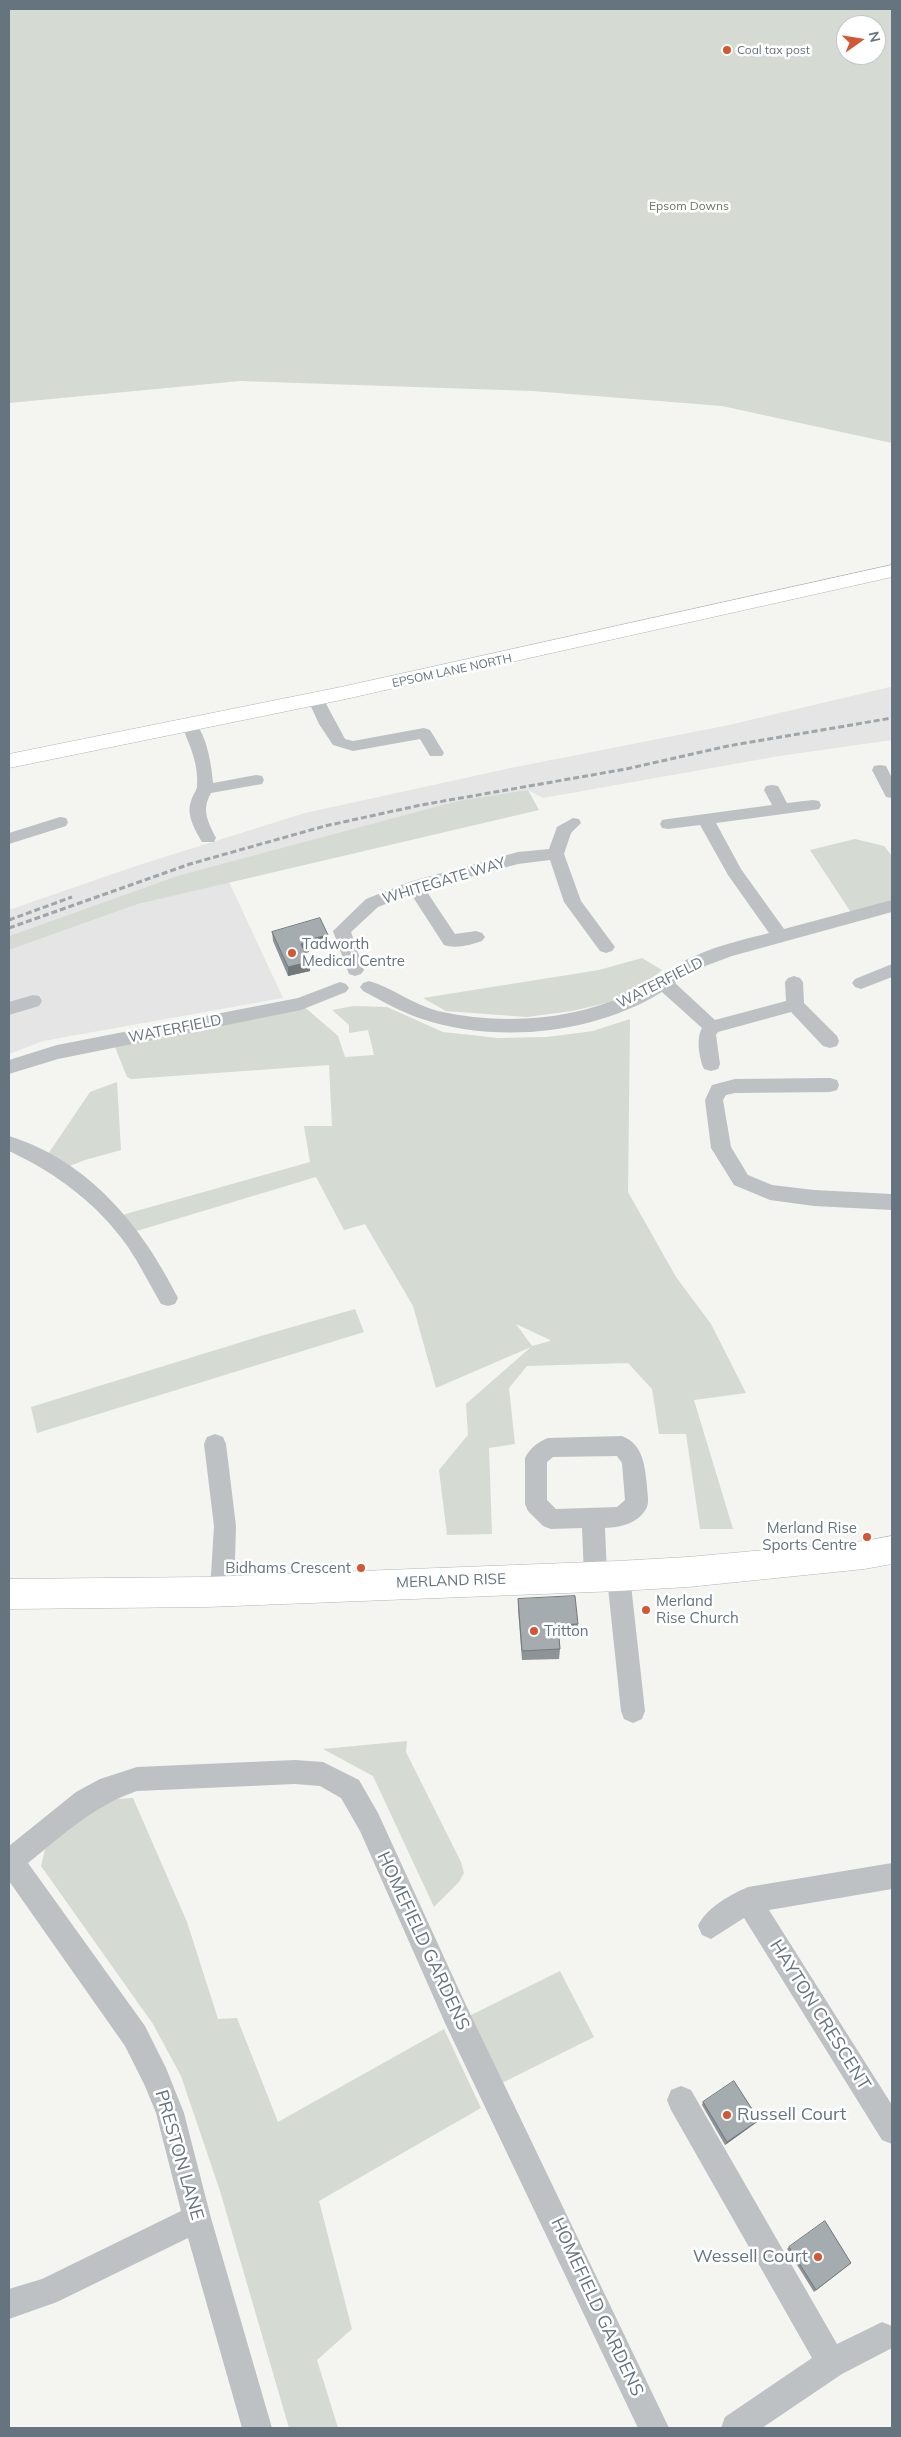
<!DOCTYPE html>
<html>
<head>
<meta charset="utf-8">
<style>
  body { margin:0 }
  #map { position:relative; width:901px; height:2437px; overflow:hidden; background:#f4f4f0; font-family:Mulish,sans-serif }
  canvas { display:block }
  .frame { position:absolute; inset:0; border:10px solid #66747f; pointer-events:none }
  .north { position:absolute; left:836px; top:15px; width:50px; height:50px; box-sizing:border-box; background:#fff; border:1px solid #c2c7cc; border-radius:50%; rotate:77deg; font-size:14px; font-weight:700; line-height:20px; text-align:center; color:#66747f }
  .north::after { content:''; display:block; margin:auto; width:18px; height:22px; background:#d25732; clip-path:polygon(50% 0,100% 100%,50% 72%,0 100%) }
</style>
</head>
<body>
<div id="map">
<canvas width="901" height="2437"></canvas>
<div class="frame"></div>
<div class="north">N</div>
</div>
<script>
const context = document.querySelector('canvas').getContext('2d');
context.lineJoin = 'round';
function fill(path, color) { context.fillStyle = color; context.fill(path, 'evenodd'); }
function trace(path, color, width, dash) { context.strokeStyle = color; context.lineWidth = width; context.lineCap = dash ? 'butt' : 'round'; context.setLineDash(dash || []); context.stroke(path); }
function write(font, color, halo, rows, align = 'center') {
  context.font = font + ' Mulish,sans-serif'; context.lineWidth = 5; context.setLineDash([]); context.textBaseline = 'middle'; context.strokeStyle = halo; context.fillStyle = color; for (const [text, x, y, turn = 0] of rows) {
    context.save(); context.translate(x, y); context.rotate((+turn || 0) * Math.PI / 180); context.textAlign = isNaN(turn) ? turn : align; if (halo) context.strokeText(text, 0, 0); context.fillText(text, 0, 0); context.restore();
  }
}
const built = new Path2D(`
  M890,687L892,689V740L779,756L543,798L528,790L177,876L9,936V910L136,866L305,813L511,768L729,725Z
  M229,882L283,998L43,1041L9,1054V950L138,904Z`);
const green = new Path2D(`
  M9,9H892V443L722,406L533,391L240,381L9,403ZM846,25H876V55H846Z
  M528,790L539,810L138,904L9,950V936L177,876L458,801Z
  M855,839L884,846L892,856V905L854,917L810,850Z
  M642,958L662,970L639,989L611,1002L572,1011L527,1017L446,1011L423,998L599,970Z
  M301,1004L338,1036L345,1057L374,1055L368,1030L349,1033V1025L332,1010L353,1006L387,1007L443,1032L498,1038L547,1037L593,1031L630,1019L628,1192L676,1277L711,1324L746,1393L694,1400L733,1529H700L686,1434H659L652,1389L628,1363L527,1366L509,1388L515,1444L489,1448L492,1534L447,1535L439,1470L468,1435L466,1404L531,1347L436,1388L413,1306L365,1224L344,1230L316,1177L130,1233L115,1217L310,1162L304,1126H332L329,1065L131,1079L127,1077L115,1047ZM516,1324L550,1340V1341L532,1346Z
  M117,1082L121,1150L85,1160L62,1169L44,1160L90,1092Z
  M355,1309L364,1332L37,1433L31,1407L261,1336Z
  M407,1741L406,1752L461,1862L464,1873L459,1882L434,1907L373,1776L323,1749Z
  M133,1798L187,1922L218,2019L237,2018L278,2122L444,2029L481,2108L319,2201L352,2329L317,2360L338,2428H289L220,2191L181,2076L153,2024L41,1866L50,1829L85,1801Z
  M560,1971L594,2037L492,2088L459,2021Z`);
const street = new Path2D(`
  M316,695L324,700L345,739L353,741L424,728L430,730L444,753L442,756H430L420,739L353,751L333,745L319,724L308,700Z
  M190,721C206,725 212,768 213,783L256,775L262,776L264,780L262,784L256,785L211,793C201,810 208,822 216,838L214,842H202C195,830 186,815 191,801C192,796 196,792 197,787C199,765 190,746 182,726Z
  M880,765L886,766L892,778V798L886,797L872,770L874,766Z
  M772,785L778,786L787,803L813,800L819,801L821,805L819,809L813,810L716,823L741,869L784,929L892,900V912L732,956L700,968L675,983L715,1020L786,1001L785,982L788,978L794,976L800,978L803,982L804,1003L837,1036L839,1041L837,1046L830,1048L823,1046L791,1012L718,1032L716,1035L720,1064L718,1069L711,1071L704,1069C699,1058 696,1038 702,1028L662,992C594,1034 498,1044 422,1019C401,1012 382,1001 363,991L360,987L363,983L369,981C393,988 414,1005 438,1011C500,1025 569,1021 627,995C648,985 666,971 686,960C712,947 741,940 769,933L728,875L700,825L668,829L662,828L660,824L662,820L668,819L772,805L764,790L766,786Z
  M60,817L66,818L68,822L66,826L9,844V833Z
  M573,818L579,819L581,823L571,833L564,854L581,901L612,943L615,947L612,951L606,953L600,951L564,902L550,860L518,864L425,889L455,934L476,931L482,933L485,937L482,941C471,945 455,949 444,945L411,894L378,907L351,932L364,970L361,974L355,976L349,974L333,931L366,899L409,882L518,852L549,849L557,827Z
  M892,964V977L861,989L855,987L852,983L855,979Z
  M340,982L346,984L349,988L346,992L301,1010L58,1059L9,1074V1060L57,1045L298,998Z
  M33,995L39,996L42,1001L39,1006L9,1015V1002Z
  M830,1078L837,1080L839,1085L837,1090L830,1092L735,1093L726,1095L723,1100L731,1147L748,1175L772,1185L814,1190L892,1194V1210L814,1206L770,1200L734,1185L711,1148L705,1100L712,1085L735,1079Z
  M9,1136C89,1161 142,1226 178,1298L175,1304L168,1306L161,1304C150,1285 140,1265 128,1247C98,1204 56,1173 9,1151Z
  M215,1434L223,1437L226,1444L236,1526L234,1591L230,1599L222,1602L214,1599L210,1591L214,1526L204,1444L207,1437Z
  M622,1436C643,1444 645,1466 647,1486C647,1493 650,1502 646,1509C637,1524 621,1527 605,1528L607,1574L610,1569L618,1565L626,1569L630,1576L645,1711L642,1719L633,1723L624,1719L621,1711L607,1578L604,1583L596,1587L588,1583L584,1576L582,1528L551,1529L543,1526L528,1511L525,1504V1458C530,1448 538,1442 548,1438ZM617,1456L622,1463L625,1500L617,1507L556,1509L547,1500V1462L553,1457Z
  M295,1760L323,1762L359,1780L378,1813L465,2003L669,2428H638L445,2023L360,1831L341,1798L320,1786L295,1784L137,1791C93,1806 63,1835 28,1863L145,2026L166,2068L184,2113L211,2218L272,2428H242L188,2238L57,2302L9,2319V2289L42,2279L181,2211L156,2113L145,2086L125,2046L9,1881V1846L76,1792L100,1779L137,1767Z
  M892,1863V1889L769,1910L892,2105V2144L882,2140L744,1918L711,1939L702,1935L698,1926C705,1909 731,1894 748,1887Z
  M681,2086L691,2090L837,2344L882,2322L892,2326V2348L842,2374L762,2428H721L725,2417L812,2358L671,2110L667,2100L671,2090Z`);
const secondary = new Path2D(`
  M892,565V577L341,700L9,768V754L341,687Z
  M892,1536V1564L864,1569L688,1587L618,1591L207,1607L9,1609V1579L207,1577L618,1561L688,1557L864,1541Z`);
const rail = new Path2D(`
  M9,920L72,897
  M9,928L190,864L325,826L421,805L626,769L728,746L892,718`);
const wall = new Path2D(`
  M272,932L328,935L329,944L309,949V952L305,953L310,971L288,976L273,941Z
  M518,1599L578,1624L577,1634L559,1635L560,1649L559,1659L522,1660L518,1609Z
  M703,2102L759,2120L757,2122L725,2145L702,2105Z
  M789,2247L851,2263L814,2292L787,2249Z`);
const shadedWall = new Path2D(`
  M328,935L329,944L309,949V952L302,953L301,944L307,940Z
  M309,962L310,971L288,976V967Z
  M759,2120L757,2122L725,2145L727,2142Z`);
const building = new Path2D(`
  M320,918L328,935L307,940L308,942L301,944L309,962L288,967L272,932Z
  M575,1596L578,1624L558,1625L560,1649L522,1651L518,1599Z
  M734,2081L759,2120L727,2142L703,2102Z
  M825,2221L851,2263L816,2290L789,2247Z`);
const markers = [
  [727,50,5,"#d25732"],
  [292,953,5,"#d25732"],
  [867,1537,5,"#d25732"],
  [361,1568,5,"#d25732"],
  [646,1610,5,"#d25732"],
  [534,1631,5,"#d25732"],
  [727,2115,5,"#d25732"],
  [818,2257,5,"#d25732"]
];
const farPoinames = [
  ["Coal tax post",737,50]
];
const farParknames = [
  ["Epsom Downs",689,206]
];
const farStreetnames = [
  ["EPSOM LANE NORTH",452,671,-12]
];
const streetNames = [
  ["WHITEGATE WAY",444,881,-17],
  ["WATERFIELD",660,983,-27],
  ["WATERFIELD",175,1029,-11],
  ["MERLAND RISE",451,1581,-2]
];
const poiNames = [
  ["Tadworth",302,944],
  ["Medical Centre",302,961],
  ["Merland Rise",857,1528,"right"],
  ["Sports Centre",857,1545,"right"],
  ["Bidhams Crescent",351,1568,"right"],
  ["Merland",656,1601],
  ["Rise Church",656,1618],
  ["Tritton",544,1631]
];
const nearStreetnames = [
  ["HOMEFIELD GARDENS",423,1941,65],
  ["HAYTON CRESCENT",820,2015,58],
  ["PRESTON LANE",179,2155,74],
  ["HOMEFIELD GARDENS",597,2307,65]
];
const nearPoinames = [
  ["Russell Court",737,2115],
  ["Wessell Court",808,2257,"right"]
];
fill(built, '#e4e5e4');
fill(green, '#d5dad2');
trace(secondary, '#b0b5b8', 1);
fill(street, '#bdc1c4');
fill(secondary, '#fff');
trace(rail, '#9fa5a9', 3, [6, 3]);
fill(wall, '#8d9497');
fill(shadedWall, '#73787b');
fill(building, '#a4acb0');
trace(building, '#73787b', 1);
for (const [x, y, r, color] of markers) { const dot = new Path2D(); dot.arc(x, y, r, 0, 2 * Math.PI); context.fillStyle = color; context.fill(dot); trace(dot, '#fff', 2); }
write('12px', '#66747f', '#fff', farPoinames, 'left');
write('12px', '#687764', '#fff', farParknames);
write('12px', '#66747f', '#fff', farStreetnames);
write('15px', '#66747f', '#fff', streetNames);
write('15px', '#66747f', '#fff', poiNames, 'left');
write('18px', '#66747f', '#fff', nearStreetnames);
write('18px', '#66747f', '#fff', nearPoinames, 'left');
</script>
</body>
</html>
